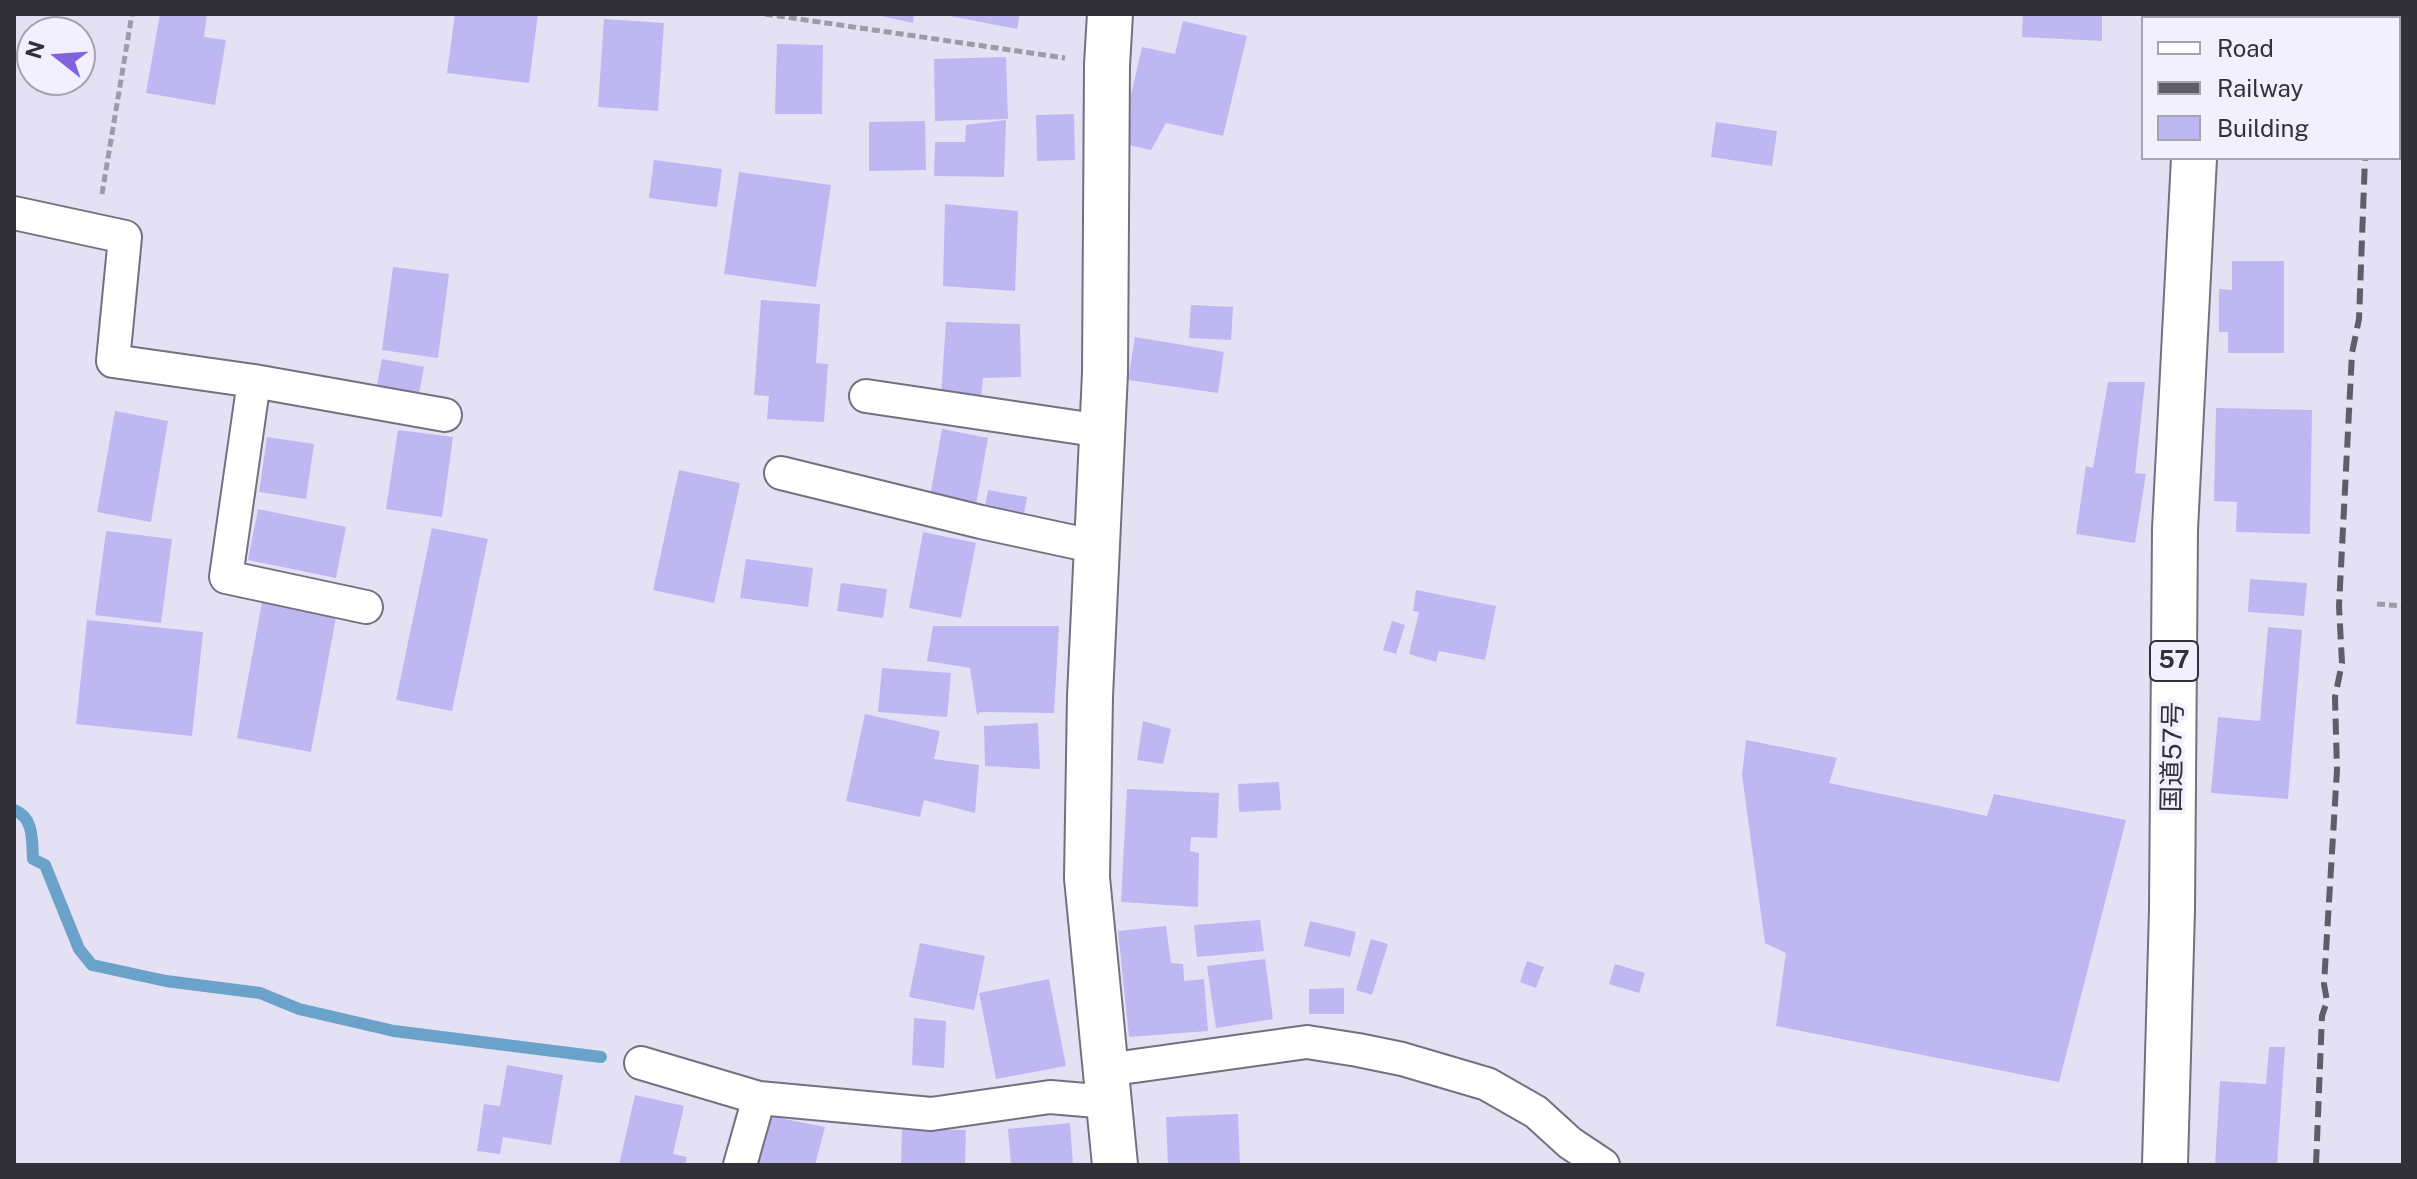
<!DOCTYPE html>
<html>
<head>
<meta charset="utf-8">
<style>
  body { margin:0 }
  #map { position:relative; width:2417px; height:1179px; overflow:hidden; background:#e5e1f4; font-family:"Public Sans",sans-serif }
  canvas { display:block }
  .frame { position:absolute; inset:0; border:16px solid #333138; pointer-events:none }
  .legend { position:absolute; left:2141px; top:16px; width:260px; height:144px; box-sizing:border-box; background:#f2effe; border:2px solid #a6a3af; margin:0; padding:10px 14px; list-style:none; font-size:24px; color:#333138 }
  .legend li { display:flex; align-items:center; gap:16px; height:40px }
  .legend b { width:40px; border:2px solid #a6a3af }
  .north { position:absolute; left:16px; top:16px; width:80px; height:80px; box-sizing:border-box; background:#f2effe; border:2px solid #a6a3af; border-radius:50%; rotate:287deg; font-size:22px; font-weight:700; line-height:32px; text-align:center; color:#333138 }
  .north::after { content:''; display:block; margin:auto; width:28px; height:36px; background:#8161dc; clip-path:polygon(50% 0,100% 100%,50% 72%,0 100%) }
</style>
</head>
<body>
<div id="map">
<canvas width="2417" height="1179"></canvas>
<div class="frame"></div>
<ul class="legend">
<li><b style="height:10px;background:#fff"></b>Road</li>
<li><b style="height:10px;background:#605d68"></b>Railway</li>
<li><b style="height:22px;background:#beb7f2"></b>Building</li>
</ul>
<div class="north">N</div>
</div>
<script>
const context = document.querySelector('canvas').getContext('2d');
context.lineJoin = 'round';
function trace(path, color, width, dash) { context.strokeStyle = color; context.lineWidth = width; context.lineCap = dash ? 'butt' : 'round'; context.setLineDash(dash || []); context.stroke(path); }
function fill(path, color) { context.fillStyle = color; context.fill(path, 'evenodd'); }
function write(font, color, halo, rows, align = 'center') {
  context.font = font + ' "Public Sans","Noto Sans JP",sans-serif'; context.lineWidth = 8; context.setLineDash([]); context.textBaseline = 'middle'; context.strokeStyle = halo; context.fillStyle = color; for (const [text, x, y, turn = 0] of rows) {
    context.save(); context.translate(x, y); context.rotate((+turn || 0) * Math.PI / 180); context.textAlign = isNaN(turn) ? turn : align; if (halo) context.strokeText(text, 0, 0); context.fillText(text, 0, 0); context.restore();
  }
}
const stream = new Path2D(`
  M14,810C34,817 32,841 33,859L45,865L79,949L92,965L166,981L260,993L299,1009L394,1031L601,1057`);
const building = new Path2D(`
  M160,14H207L204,37L226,40L215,105L146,93Z
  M455,14H538L529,83L447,73Z
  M872,14H914L913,23Z
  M939,14H1020L1017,29Z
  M2023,14H2102V41L2022,37Z
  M2240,14H2322L2321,18H2239Z
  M604,19L664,23L658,111L598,107Z
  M1183,21L1247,36L1223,136L1166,123L1151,150L1120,143L1142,47L1175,54Z
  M777,44L823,45L822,114H775Z
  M1006,57L1008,119L935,121L934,59Z
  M1074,114L1075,160L1037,161L1036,115Z
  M1006,120L1004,177L934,176L935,142H965L966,125Z
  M925,121L926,170L869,171V122Z
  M1716,122L1777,131L1772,166L1711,157Z
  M654,160L722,169L717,207L649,198Z
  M739,172L831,185L816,287L724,274Z
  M945,204L1018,211L1015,291L943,286Z
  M2232,261H2284V353H2228V332H2219V289L2232,290Z
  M393,267L449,274L438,358L382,350Z
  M761,300L820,304L816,363L828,364L824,422L767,419L769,396L754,395Z
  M1191,305L1233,307L1231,340L1189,338Z
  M946,322L1020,324L1021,377L983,378L981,398L941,395Z
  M1135,337L1224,352L1218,393L1128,380Z
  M382,359L424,367L418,399L376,390Z
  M2108,382H2145L2135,473L2146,474L2135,543L2076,534L2086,466L2093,468Z
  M2216,408L2312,410L2310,534L2236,532L2237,502L2214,501Z
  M115,411L168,421L151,522L97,512Z
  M942,429L988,438L975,510L929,502Z
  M398,430L453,437L442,517L386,509Z
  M267,437L314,444L306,499L259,492Z
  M679,470L740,483L714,603L653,590Z
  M988,490L1027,497L1022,525L983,518Z
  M258,509L346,527L336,578L248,560Z
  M432,528L488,539L452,711L396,700Z
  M106,531L172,539L161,623L95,615Z
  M923,532L976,543L961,618L909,608Z
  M746,559L813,568L808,607L740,598Z
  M2250,579L2307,583L2304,616L2248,612Z
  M841,583L887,589L883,618L837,611Z
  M1416,590L1496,606L1485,660L1439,651L1436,662L1409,654L1419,612L1413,611Z
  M263,597L337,612L311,752L237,738Z
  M87,620L203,632L192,736L76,724Z
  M1392,621L1405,625L1396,654L1383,650Z
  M933,626H1059L1054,713L980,712L977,715L970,668L927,661Z
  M2268,627L2302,630L2288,799L2211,793L2218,717L2260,721Z
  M882,668L951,673L947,717L878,712Z
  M865,714L940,731L934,759L979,765L975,813L924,800L920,817L846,801Z
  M1143,721L1171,729L1163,764L1137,760Z
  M1038,723L1040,769L985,766L984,726Z
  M1746,740L1837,758L1829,783L1987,816L1994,794L2126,820L2059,1082L1776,1026L1786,953L1765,943L1742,775Z
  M1279,782L1281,810L1239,812L1238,784Z
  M1127,789L1219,793L1217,838L1191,837L1190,851L1199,853L1198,907L1121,902Z
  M1260,920L1264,951L1197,957L1194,925Z
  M1310,921L1356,932L1350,957L1304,946Z
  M1166,926L1171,963L1183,964L1184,981L1204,979L1208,1031L1129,1037L1118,931Z
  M1371,939L1388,944L1372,995L1356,990Z
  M920,943L985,956L974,1010L909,997Z
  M1265,959L1273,1019L1216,1028L1207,966Z
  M1527,961L1544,967L1536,988L1520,982Z
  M1615,964L1645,973L1639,993L1609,984Z
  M1049,979L1066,1066L996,1079L979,993Z
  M1344,988V1014H1309V989Z
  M914,1018L946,1021L944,1068L912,1065Z
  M2269,1047H2285L2277,1165H2215L2220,1081L2266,1084Z
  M507,1065L563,1075L551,1145L503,1137L500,1154L477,1151L484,1104L500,1106Z
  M635,1095L684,1106L673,1154L687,1157L685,1165H619Z
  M1238,1114L1240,1165H1168L1166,1117Z
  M764,1115L825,1127L815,1165H751Z
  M1070,1123L1073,1165H1011L1008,1129Z
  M902,1129L966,1130L965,1165H901Z`);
const path = new Path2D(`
  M765,14L1065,58
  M102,194L132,14
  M2377,604L2403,606`);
const street = new Path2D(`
  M14,213L125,237L113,361L254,381L226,577L366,607
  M254,381L445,415
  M866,396L1102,431
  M781,473L981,522L1097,547
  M641,1063L759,1098L931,1114L1050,1097L1109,1102
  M1106,1070L1307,1042L1358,1050L1402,1059L1487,1084L1536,1112L1570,1143L1603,1165
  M740,1165L759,1098`);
const secondary = new Path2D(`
  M1110,14L1107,65L1105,373L1090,696L1087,878L1115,1165`);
const highway = new Path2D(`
  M2201,18V14
  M2165,1165L2172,909L2175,529L2194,158`);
const rail = new Path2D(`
  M2373,18V14
  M2316,1165L2322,1016L2327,1001L2324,984L2337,770L2335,697L2342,663L2339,606L2352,353L2359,319L2365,158`);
const shields = [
  [2174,661,48]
];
const shieldNames = [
  ["57",2174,661]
];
const streetNames = [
  ["国道57号",2173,757,-89]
];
trace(stream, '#6aa2c9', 12);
fill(building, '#beb7f2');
trace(street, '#747080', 36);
trace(secondary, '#747080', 48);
trace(highway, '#747080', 48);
trace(path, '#9e9ba9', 5, [8, 4]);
trace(street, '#fff', 32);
trace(secondary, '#fff', 44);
trace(highway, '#fff', 44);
trace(rail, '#605d68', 6, [16, 8]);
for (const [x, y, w] of shields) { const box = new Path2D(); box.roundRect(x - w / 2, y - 20, w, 40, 6); context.fillStyle = '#f2effe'; context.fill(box); trace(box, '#333138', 2); }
write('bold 24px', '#333138', null, shieldNames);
write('26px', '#333138', '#f2effe', streetNames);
</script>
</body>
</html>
